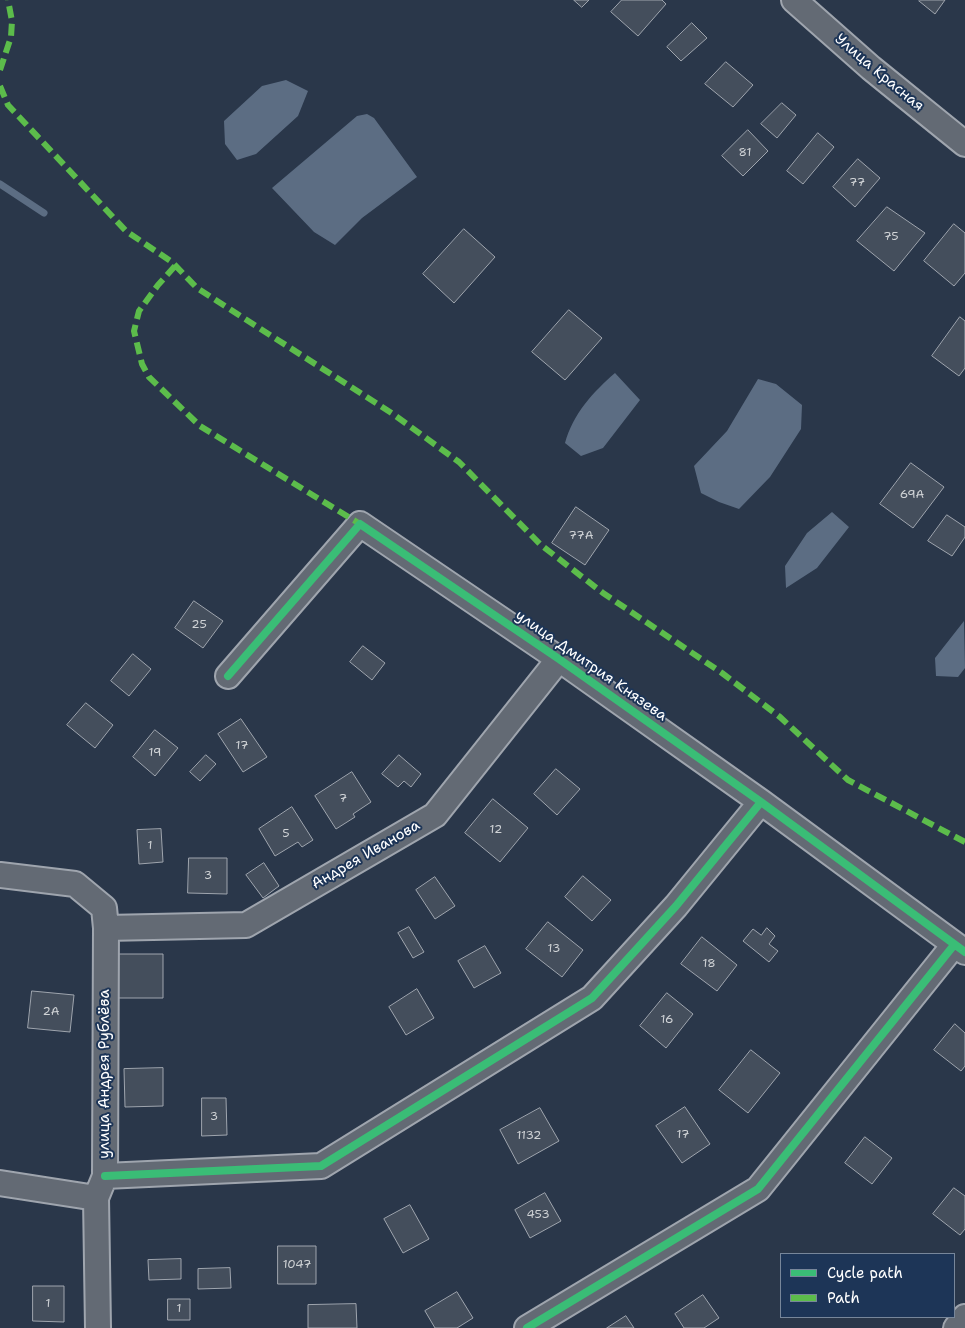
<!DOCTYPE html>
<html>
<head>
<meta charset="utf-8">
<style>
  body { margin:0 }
  #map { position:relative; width:965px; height:1328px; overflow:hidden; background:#2a374a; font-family:"Shantell Sans",sans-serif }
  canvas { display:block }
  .legend { position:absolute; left:780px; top:1253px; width:175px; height:65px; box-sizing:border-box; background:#1d3557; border:1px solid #77869a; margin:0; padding:6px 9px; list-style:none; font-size:15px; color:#fff }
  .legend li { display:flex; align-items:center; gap:10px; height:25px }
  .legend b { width:25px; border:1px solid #77869a }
</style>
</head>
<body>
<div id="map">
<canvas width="965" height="1328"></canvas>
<ul class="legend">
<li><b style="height:6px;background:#3abd76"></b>Cycle path</li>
<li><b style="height:6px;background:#5cbc4b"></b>Path</li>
</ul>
</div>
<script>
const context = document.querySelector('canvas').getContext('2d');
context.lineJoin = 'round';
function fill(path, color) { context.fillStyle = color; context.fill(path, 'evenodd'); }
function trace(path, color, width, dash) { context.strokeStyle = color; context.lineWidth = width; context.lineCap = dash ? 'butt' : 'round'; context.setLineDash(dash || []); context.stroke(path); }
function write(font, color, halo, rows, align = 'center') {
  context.font = font + ' "Shantell Sans",sans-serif'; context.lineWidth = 4; context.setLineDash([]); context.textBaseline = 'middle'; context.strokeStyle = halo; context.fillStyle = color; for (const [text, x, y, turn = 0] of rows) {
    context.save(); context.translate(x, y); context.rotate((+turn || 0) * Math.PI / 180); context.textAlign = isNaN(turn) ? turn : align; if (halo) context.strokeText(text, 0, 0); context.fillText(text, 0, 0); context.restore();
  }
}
const water = new Path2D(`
  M286,80L308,91L298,116L256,154L237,160L225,144L224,121L262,86Z
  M367,114L374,118L417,177L362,218L335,245L314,232L272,188L357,116Z
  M615,373L640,400L603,448L581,456L565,443C573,414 593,392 615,373Z
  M758,379L776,384L802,405L801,429L770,477L739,509L719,502L701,493L694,466L727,431Z
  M832,512L849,527L817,568L786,588L785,566L807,533Z
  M964,621L965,668L958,677L936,676L935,658Z`);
const stream = new Path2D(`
  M0,184L44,213`);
const building = new Path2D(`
  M574,0H589L582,7Z
  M622,0H662L666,4L638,36L611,12Z
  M920,0H945L935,14L919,1Z
  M692,23L707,38L681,61L667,47Z
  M726,62L753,85L733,107L705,84Z
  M782,103L796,115L777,138L761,124Z
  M748,130L768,151L743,176L722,156Z
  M818,133L834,147L803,184L787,171Z
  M858,159L880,178L855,207L833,187Z
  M887,207L925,233L894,271L857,241Z
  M954,224L965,233V273L954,286L924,261Z
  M464,229L495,257L454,303L423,274Z
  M569,310L602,338L565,380L532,352Z
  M960,317L965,321V368L959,376L932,356Z
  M911,463L944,487L913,528L880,504Z
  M576,507L609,530L585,565L552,543Z
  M947,515L965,527V537L952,556L928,541Z
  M194,601L223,621L203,648L175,628Z
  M363,646L385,663L372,680L350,662Z
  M133,654L151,669L129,696L111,681Z
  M86,703L113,725L95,748L67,725Z
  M241,719L267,757L243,772L218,734Z
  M155,730L178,748L155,776L133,757Z
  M206,755L216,764L200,781L190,772Z
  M399,755L421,774L411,787L404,781L398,787L382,774Z
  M556,769L580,789L557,815L534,794Z
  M352,772L371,802L353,814L355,817L336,829L315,796Z
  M493,799L528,828L500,862L465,833Z
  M292,807L313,840L302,847L298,842L275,856L259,829Z
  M161,829L163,862L139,864L137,830Z
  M189,858H227V894L188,893Z
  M264,863L279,886L263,898L246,875Z
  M583,876L611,900L592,921L565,897Z
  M435,877L455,906L435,919L416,890Z
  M548,922L583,950L562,977L526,949Z
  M409,927L424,952L413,958L398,933Z
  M767,928L775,936L769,944L778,951L769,962L743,941L753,929L761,935Z
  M702,937L737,965L717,991L681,964Z
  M485,946L501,973L474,988L458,961Z
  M117,954H163V998H117Z
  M417,989L434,1018L406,1035L389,1007Z
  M32,991L74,995L70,1032L28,1028Z
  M667,993L693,1014L666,1048L640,1026Z
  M955,1024L965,1033V1066L961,1071L934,1050Z
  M751,1050L780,1073L748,1113L719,1090Z
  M163,1068V1106L125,1107L124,1069Z
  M202,1098H226L227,1135L202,1136Z
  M685,1107L710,1144L682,1163L656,1126Z
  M540,1108L559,1141L518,1164L500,1130Z
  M865,1137L892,1158L872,1184L845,1163Z
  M954,1188L965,1196V1229L960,1235L933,1214Z
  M545,1193L561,1221L530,1238L515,1210Z
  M410,1205L429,1239L403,1253L384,1219Z
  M278,1246H316V1284H278Z
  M181,1259V1279L149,1280L148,1260Z
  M230,1268L231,1288L198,1289V1269Z
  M33,1286H64V1322L33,1321Z
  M457,1292L473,1318L457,1328H435L425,1311Z
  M703,1295L719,1318L704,1328H684L675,1314Z
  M168,1299H190V1320H168Z
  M356,1304L357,1328H308V1305Z
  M626,1316L634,1328H607Z`);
const street = new Path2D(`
  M794,0L871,68L965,144
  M228,676L360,524L559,659L761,802L965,952
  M0,875L75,884L104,908L106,928L105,1176L96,1198L98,1328
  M106,928L246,925L435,815L559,659
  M105,1176L321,1166L592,998L676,906L761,802
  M0,1183L96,1198
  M527,1328L758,1189L954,945
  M956,1328L965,1317`);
const quiet = new Path2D(`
  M0,70L11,37L12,21L8,0
  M0,86L8,105L126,231L172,262L197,288L393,414L459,462L541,545L603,593L722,673L780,717L848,780L965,842
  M175,266L158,285L139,311L134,331L142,364L149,377L200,426L360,524`);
const cycleway = new Path2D(`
  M228,676L360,524L559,659L761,802L965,952
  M105,1176L321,1166L592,998L676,906L761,802
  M527,1328L758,1189L954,945`);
const numberNames = [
  ["81",745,153],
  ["77",857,183],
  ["75",891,237],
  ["69А",912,495],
  ["77А",581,536],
  ["25",199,625],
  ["17",242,746],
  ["19",155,753],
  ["7",343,799],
  ["12",496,830],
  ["5",286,834],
  ["1",150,846],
  ["3",208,876],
  ["13",554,949],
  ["18",709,964],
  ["2А",51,1012],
  ["16",667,1020],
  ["3",214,1117],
  ["17",683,1135],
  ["1132",529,1136],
  ["453",538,1215],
  ["1047",297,1265],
  ["1",48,1304],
  ["1",179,1309]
];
const streetNames = [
  ["Улица Красная",879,73,40],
  ["улица Дмитрия Князева",591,666,35],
  ["Андрея Иванова",366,855,-30],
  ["улица Андрея Рублёва",105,1074,-90]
];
fill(water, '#5c6d83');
trace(stream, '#5c6d83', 7);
fill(building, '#444e5c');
trace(building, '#9fa5ae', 1);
trace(street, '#9fa5ae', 28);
trace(street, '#636a74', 24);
trace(quiet, '#5cbc4b', 6, [12, 6]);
trace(cycleway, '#3abd76', 8);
write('12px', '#d0d3d6', null, numberNames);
write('15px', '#fff', '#1d3557', streetNames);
</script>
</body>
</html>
